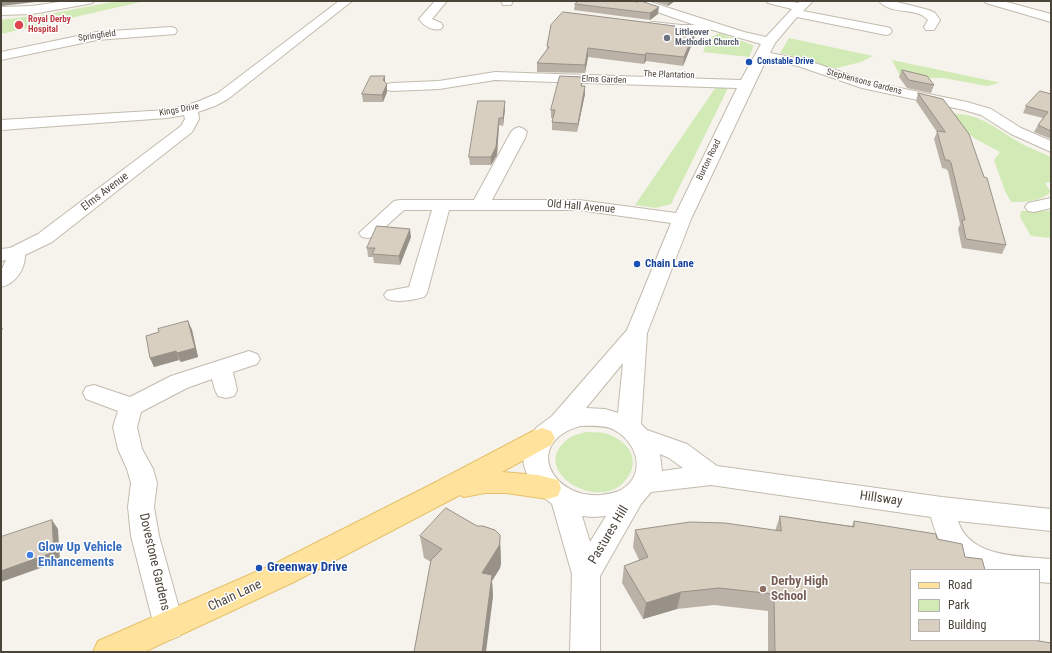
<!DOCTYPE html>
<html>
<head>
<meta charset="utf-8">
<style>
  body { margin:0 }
  #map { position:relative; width:1052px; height:653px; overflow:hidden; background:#f6f3ec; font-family:"Roboto Condensed",sans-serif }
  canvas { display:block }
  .frame { position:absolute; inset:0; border:2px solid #4b4439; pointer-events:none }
  .legend { position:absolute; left:910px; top:569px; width:130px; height:72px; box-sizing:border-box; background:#fff; border:1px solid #b7b4b0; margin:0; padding:5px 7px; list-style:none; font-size:12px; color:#4b4439 }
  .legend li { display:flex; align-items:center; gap:8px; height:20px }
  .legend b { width:20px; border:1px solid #b7b4b0 }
</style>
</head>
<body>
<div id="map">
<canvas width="1052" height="653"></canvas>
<div class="frame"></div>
<ul class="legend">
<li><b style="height:5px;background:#ffe39c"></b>Road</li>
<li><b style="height:11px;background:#d2eab5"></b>Park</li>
<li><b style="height:11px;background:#d8cfc1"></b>Building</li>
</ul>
</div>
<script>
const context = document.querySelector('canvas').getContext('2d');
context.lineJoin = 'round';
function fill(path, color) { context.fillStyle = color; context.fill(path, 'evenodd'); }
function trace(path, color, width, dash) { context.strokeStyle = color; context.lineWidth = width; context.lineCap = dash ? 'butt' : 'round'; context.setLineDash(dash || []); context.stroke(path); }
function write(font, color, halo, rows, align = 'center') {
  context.font = font + ' "Roboto Condensed",sans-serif'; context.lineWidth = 3; context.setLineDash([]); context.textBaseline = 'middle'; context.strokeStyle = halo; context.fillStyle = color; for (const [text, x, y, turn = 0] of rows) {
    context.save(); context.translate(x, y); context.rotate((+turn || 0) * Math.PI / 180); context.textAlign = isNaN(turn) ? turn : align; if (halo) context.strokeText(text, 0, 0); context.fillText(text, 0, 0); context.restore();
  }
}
const green = new Path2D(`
  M118,1H145L1,34V20L54,13Z
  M719,33L753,45V48L749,57L703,52L708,39Z
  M789,38L873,56L861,62L829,70L801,58L780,53Z
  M892,60L997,82L999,83L987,86L943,78H901Z
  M729,86L671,204L656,208L635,205L716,87Z
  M955,114C981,114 998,130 1020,143C1029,148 1041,152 1051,157V182L1045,183L1051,192C1039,202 1026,202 1011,202L1005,191L994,160L1000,152L974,138L950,117Z
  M1021,211H1051V238L1031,236L1020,217Z
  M585,432C591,432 598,432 604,433C630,440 644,463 622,484C594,510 528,469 568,439C573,435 580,434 585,432Z`);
const minor = new Path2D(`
  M66,1H94L92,3L88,4L32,14L1,15V7L32,6Z
  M339,1H352L228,99L215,106L198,112L199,119L192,132L52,242L25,255C25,270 15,284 1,287V271L6,260L1,261V249L10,248L38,234L181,126L185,119L184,115L167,118L1,130V120L167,110L197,102L218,93Z
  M435,1H447L432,19L441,23L443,26L441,29C432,31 424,26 419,19Z
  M501,1H513L511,5H503Z
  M629,1H647L744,32L766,37L792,9L768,3L766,1H788L798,3L800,1H813L803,11L886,27L890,28L892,31L890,34L886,35L797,17L775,43L770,53L806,60L871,82L967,102L991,109L1021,128L1051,141V152L1011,134L981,115L964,110L862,88L798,66L766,60L691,219L647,333L641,424L647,430L687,444L717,466L942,497L1051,509V531L958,521C970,558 1019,556 1051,559V583L1039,582V570C985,570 948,582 931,517L711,485L651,492L641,504L600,576V652H570L572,574L552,504L538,493L531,484L524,466L523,455L527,444L536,428L552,416L627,330L671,223L579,210H449L427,293L424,297C412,300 399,303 387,299L384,295L387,291L409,287L432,210H404L374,237L368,238L362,237L359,233L394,201L400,200H474L511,132L514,129L519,127L524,129L527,132L525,138L492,200H579L676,213L737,88L495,80L439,89L392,91L387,90L385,87L387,84L392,83L439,81L495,72L741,80L761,44L709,29L688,33L649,29L647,26L649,23L653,22L681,25H695L631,3ZM623,363L618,413L605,409L586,408ZM580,426C590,426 601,425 610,428C636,438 649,474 621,490C615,493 608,494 601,495C552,499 522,443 580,426ZM660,454L669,458L683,468L662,471ZM582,516L593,517L606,516L590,542Z
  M879,1H893L929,10L935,13L940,20L934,30H926L924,27L928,20C916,6 891,16 879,1Z
  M984,1H1003L1051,14V22L986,3Z
  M171,27L175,28L177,31L175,34L97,40L1,60V52L97,32Z
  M1051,198V208L1034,212L1028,211L1025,207L1028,203Z
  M249,351L257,354L260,359L257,364L233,372L237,390L234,396L226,398L218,396L215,390L212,379L187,388L141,412L137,427L142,449L153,469L157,483L154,507L159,536L184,626L180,636L169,640L158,636L154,626L131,536L128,507L131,483L127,469L118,449L113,427L118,411L86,399L83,393L86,387L94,385L130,397L171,376Z`);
const major = new Path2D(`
  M542,428L551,431L555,438L551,445L502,472L538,475L558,480L561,488L558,496L548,499L506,493H485L464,497L460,495L294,582L144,652H93L98,641L274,564L434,483L533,431Z`);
const wall = new Path2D(`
  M652,1H675L668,6Z
  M575,4L658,14L650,20L574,10Z
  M675,26V28L695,31L694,39L683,66L646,61L644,64L588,57L585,73L537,72V63L547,49V46Z
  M902,70L934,85L931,93L907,88L899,77Z
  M385,83L387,92L383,102H363L362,94Z
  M582,84V86L585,94L577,132L552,130V122L553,118H551V110Z
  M918,93L943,99L1006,245L1002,254L962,248L958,229L960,224L948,171L946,169L942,168L934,139L937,132L916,101Z
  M1051,94V139L1034,132L1038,125L1043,118L1023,113L1026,106Z
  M505,101V109L503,126L499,125L497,155L491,165H470L469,157Z
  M411,237L400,265L374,263L373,257H368L367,248Z
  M188,321L192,330L198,357L181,362L179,360L154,367L150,358L159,332Z
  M780,516L852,526L854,521L911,640L1051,652H768V611L714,605L677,609L643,619L622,583L624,566L639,560L633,547L635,530L775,531Z
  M420,536L500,540L501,563L500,568L492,581L493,597L424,558Z`);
const shadedWall = new Path2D(`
  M1,1H44L1,6Z
  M669,1H675L668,6Z
  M659,7L658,14L650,20V13Z
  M695,31L694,39L683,66L684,57Z
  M588,48V57L585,73V65Z
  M646,53V61L644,64L645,55Z
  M385,76V84L383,80Z
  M387,84V92L383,102L382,95Z
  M585,86V94L577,132L578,124Z
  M505,101V109L503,126V118Z
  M499,118V125L497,155L491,165V157Z
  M410,229L411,237L400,265L399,256Z
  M188,321L192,330L198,357L181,362L177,353Z
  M1,326L3,329L1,331Z
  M176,351L179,360L154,367L150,358Z
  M52,520L58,529L60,561L1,582V571Z
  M500,540L501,563L500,568L492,581L493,597L486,652H482V573Z
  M681,592L677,609L643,619L646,603Z`);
const building = new Path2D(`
  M579,1H633L637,2L641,1L659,7L650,13L575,4Z
  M563,12L675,26L674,28L695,31L684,57L646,53L645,55L588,48L585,65L537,63L549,47L547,46L551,25Z
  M902,70L927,76L934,85L909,80Z
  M371,76H385L383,80L387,84L382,95L362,94Z
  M560,76L583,77L581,86H585L578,124L552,122L555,110H551Z
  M1040,91L1051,94V131L1038,125L1048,112L1026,106Z
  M918,93L943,99L969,134L984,177L987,178L1006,245L966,239L962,220H965L951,163L949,160H945L937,131L945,132Z
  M478,101H505L503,118H499L496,147L491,157H469Z
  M377,226L410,229L399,256L372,254L375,248H367Z
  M188,321L195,348L177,353L176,351L150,358L146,336L159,332L158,329Z
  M446,508L477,526H483L495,530L500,535V540L499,546L482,573L492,575L482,652H414L431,560L442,549L420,536Z
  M780,516L854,527V521L936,534L937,539L962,544L965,557L982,559L985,570H911V640H1033L1051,643V652H775L774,594L719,588L681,592L646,603L624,566L648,557L635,530L690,522L725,523L781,531Z
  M52,520L54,552L1,571V537Z`);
const markers = [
  [19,25,5,"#e0444e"],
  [667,38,4,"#6b7280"],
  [749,62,4,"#1a4fb4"],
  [637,264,4,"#1a4fb4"],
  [30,555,4,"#3f7fe0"],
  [259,568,4,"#1a4fb4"],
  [763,589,4,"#8d6e63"]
];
const farHealthnames = [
  ["Royal Derby",28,20],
  ["Hospital",28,30]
];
const farWorshipnames = [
  ["Littleover",675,33],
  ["Methodist Church",675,43]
];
const farStreetnames = [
  ["Springfield",97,36,-8],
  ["The Plantation",669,75,2],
  ["Elms Garden",604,80,2],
  ["Stephensons Gardens",864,82,15],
  ["Kings Drive",179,110,-10],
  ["Burton Road",709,160,-64]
];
const farTransitnames = [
  ["Constable Drive",757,62]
];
const streetNames = [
  ["Elms Avenue",105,192,-37],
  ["Old Hall Avenue",581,207,5]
];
const transitNames = [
  ["Chain Lane",645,264]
];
const nearStreetnames = [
  ["Hillsway",881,499,8],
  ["Pastures Hill",609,535,-59],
  ["Dovestone Gardens",154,562,77],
  ["Chain Lane",235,596,-25]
];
const nearShopnames = [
  ["Glow Up Vehicle",38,548],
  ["Enhancements",38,563]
];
const nearTransitnames = [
  ["Greenway Drive",267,568]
];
const nearEducationnames = [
  ["Derby High",771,582],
  ["School",771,597]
];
fill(green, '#d2eab5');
trace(minor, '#c2bbae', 2);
trace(major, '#e6c16a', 2);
fill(minor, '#fff');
fill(major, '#ffe39c');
fill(wall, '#bab2a6');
fill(shadedWall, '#979187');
fill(building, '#d8cfc1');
trace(building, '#979187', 1);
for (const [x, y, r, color] of markers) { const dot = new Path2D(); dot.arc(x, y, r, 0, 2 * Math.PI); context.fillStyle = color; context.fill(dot); trace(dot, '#fff', 1.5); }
write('bold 9px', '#be3a42', '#fff', farHealthnames, 'left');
write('bold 9px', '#5b616d', '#fff', farWorshipnames, 'left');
write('9px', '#4b4439', '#fff', farStreetnames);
write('bold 9px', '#164399', '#fff', farTransitnames, 'left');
write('11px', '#4b4439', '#fff', streetNames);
write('bold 11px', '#164399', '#fff', transitNames, 'left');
write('13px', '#4b4439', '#fff', nearStreetnames);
write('bold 13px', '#366cbe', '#fff', nearShopnames, 'left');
write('bold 13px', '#164399', '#fff', nearTransitnames, 'left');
write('bold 13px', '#785e54', '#fff', nearEducationnames, 'left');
</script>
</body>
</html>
